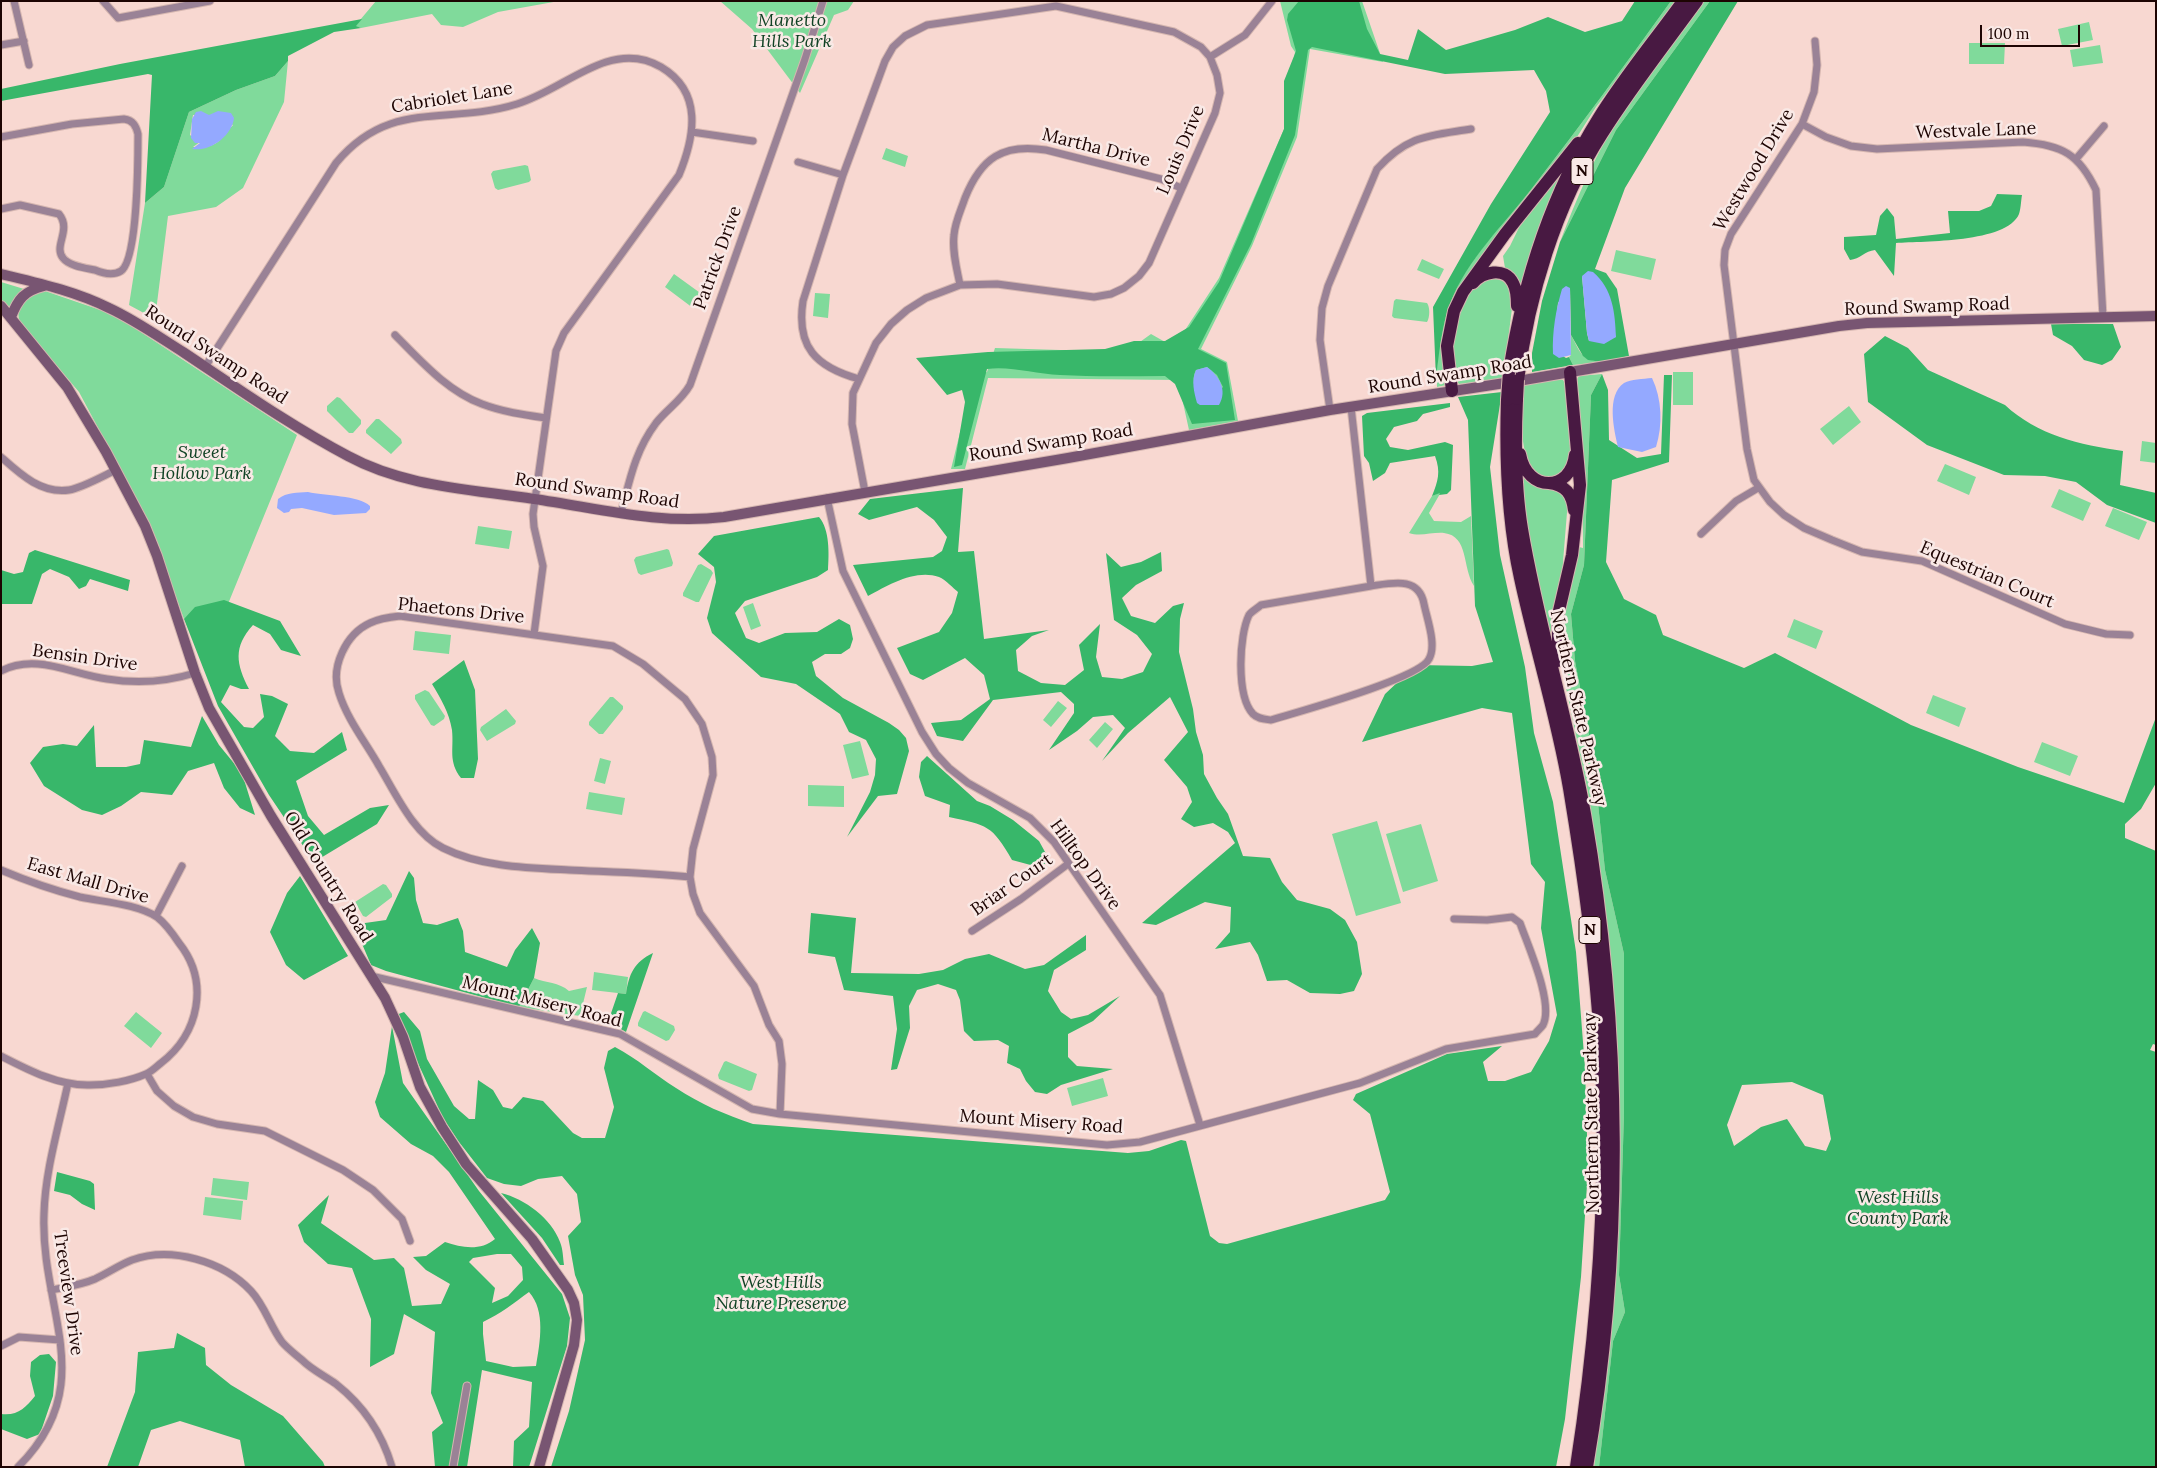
<!DOCTYPE html>
<html>
<head>
<meta charset="utf-8">
<style>
  body { margin:0 }
  #map { position:relative; width:2157px; height:1468px; overflow:hidden; background:#f8d8d1; font-family:Lora,serif }
  canvas { display:block }
  .frame { position:absolute; inset:0; border:2px solid #1d0402; pointer-events:none }
  .scale { position:absolute; left:1980px; top:25px; width:100px; height:22px; box-sizing:border-box; border:2px solid #1d0402; border-top:0; padding-left:6px; font-size:15px; line-height:18px; white-space:nowrap; color:#1d0402; -webkit-text-stroke:4px #f9e9e6; paint-order:stroke }
</style>
</head>
<body>
<div id="map">
<canvas width="2157" height="1468"></canvas>
<div class="frame"></div>
<div class="scale">100 m</div>
</div>
<script>
const context = document.querySelector('canvas').getContext('2d');
context.lineJoin = 'round';
function fill(path, color) { context.fillStyle = color; context.fill(path, 'evenodd'); }
function trace(path, color, width, dash) { context.strokeStyle = color; context.lineWidth = width; context.lineCap = dash ? 'butt' : 'round'; context.setLineDash(dash || []); context.stroke(path); }
function write(font, color, halo, rows, align = 'center') {
  context.font = font + ' Lora,serif'; context.lineWidth = 5; context.setLineDash([]); context.textBaseline = 'middle'; context.strokeStyle = halo; context.fillStyle = color; for (const [text, x, y, turn = 0] of rows) {
    context.save(); context.translate(x, y); context.rotate((+turn || 0) * Math.PI / 180); context.textAlign = isNaN(turn) ? turn : align; if (halo) context.strokeText(text, 0, 0); context.fillText(text, 0, 0); context.restore();
  }
}
const green = new Path2D(`
  M376,1H559L498,12L463,27L441,25L432,14L361,28L355,26Z
  M720,1H854L848,10L834,15L800,93L752,29Z
  M1280,1H1362L1383,62L1310,49L1297,137L1252,246L1201,349L1227,362L1238,421L1189,430L1178,380L988,378L965,469H951L968,400L959,379L987,372L995,348L1126,352L1151,334L1174,347L1219,278L1284,129L1295,52L1291,46Z
  M1671,1H1677L1596,107L1577,137L1464,284L1446,385L1437,387C1436,361 1440,329 1450,304C1466,259 1504,225 1533,187C1580,126 1626,64 1671,1Z
  M1703,1H1710L1616,130L1560,242C1577,197 1596,153 1622,112C1646,73 1676,38 1703,1Z
  M2089,22L2093,40L2062,46L2058,29Z
  M1969,43H2005L2004,64H1969Z
  M2100,45L2103,63L2073,67L2070,50Z
  M288,61L284,102L243,188L216,207L168,216L155,319L129,305L145,203L164,187L189,112L236,90L275,76ZM193,115H209L233,125C218,141 219,148 193,147L200,142L190,135Z
  M886,148L908,156L905,167L882,159Z
  M525,165L528,166L531,180L529,182L498,190L495,188L491,174L493,171Z
  M1564,166L1520,291L1505,268L1503,256L1510,246L1528,209Z
  M1616,250L1656,259L1651,280L1611,271Z
  M1422,259L1444,269L1439,279L1417,270Z
  M674,274L703,295L693,308L665,287Z
  M1492,275L1507,281L1514,293L1503,379L1459,384C1454,379 1455,372 1455,365C1451,331 1458,311 1475,282Z
  M1,282L24,289L10,307L1,300Z
  M45,291L115,315L297,435L228,604L184,619L149,524L79,392L19,321L18,311L30,294Z
  M815,293L830,294L828,318L813,316Z
  M1396,299L1427,303C1430,307 1430,317 1427,322L1394,318L1392,316L1394,301Z
  M1571,335C1581,353 1580,359 1602,362L1573,365L1569,357L1571,355Z
  M1673,372H1693V405H1673Z
  M1602,374L1591,395L1584,565L1571,614L1575,661L1593,756L1605,870L1624,954V1114L1619,1275L1625,1312L1613,1341L1599,1467H1594L1611,1333L1599,891L1588,793L1560,659L1558,634L1575,546L1583,548L1582,439L1577,379L1579,376Z
  M1559,379L1563,380L1566,385L1571,461L1554,480L1532,474C1520,445 1520,416 1523,385Z
  M337,397L340,398L361,420V424L353,433H349L327,411V406Z
  M1849,406L1861,422L1833,445L1820,429Z
  M376,419H379L401,439L402,443L391,454L366,433V430Z
  M2142,441L2156,443V463L2140,461Z
  M1945,464L1976,477L1969,495L1937,481Z
  M1521,472L1554,486L1568,500L1563,562L1565,572L1551,635L1550,634L1528,539Z
  M2059,489L2091,503L2083,521L2051,507Z
  M1441,492L1429,513L1434,521L1461,522L1471,516L1474,586C1462,567 1469,536 1444,533C1432,532 1420,537 1409,533L1432,496Z
  M2113,508L2147,522L2139,540L2105,526Z
  M478,526L512,531L509,549L475,544Z
  M667,549L669,550L673,563L672,566L641,575L638,573L634,560L636,557Z
  M701,564L711,570L713,573L699,602H696L683,596V593L698,565Z
  M753,603L761,626L751,630L743,607Z
  M1794,619L1823,631L1816,649L1787,637Z
  M415,631L451,635L449,654L413,650Z
  M425,690L429,692L445,716L444,719L434,726L431,725L415,699V695Z
  M1933,695L1966,708L1959,727L1926,713Z
  M610,697H613L623,706V709L603,734H599L589,725V722Z
  M1058,701L1067,708L1051,727L1043,720Z
  M506,709L516,721L515,724L487,741L480,730L481,727Z
  M1105,722L1113,729L1097,748L1089,740Z
  M860,741L869,775L852,779L843,745Z
  M2042,742L2078,756L2070,776L2034,762Z
  M600,758L611,761L605,784L594,781Z
  M808,785L844,786V807L808,806Z
  M589,792L625,798L622,815L586,809Z
  M1377,821L1401,903L1356,916L1332,834Z
  M1421,824L1438,881L1403,892L1386,834Z
  M383,884L386,885L392,894V897L366,917L363,916L355,902Z
  M594,972L628,977L626,994L592,990Z
  M534,978C546,983 559,982 569,991L587,987L580,1016L519,1007Z
  M645,1011L674,1026L675,1030L669,1040L666,1041L638,1026V1023L643,1012Z
  M136,1012L162,1033L151,1048L124,1026Z
  M726,1061L757,1074L752,1090L749,1091L719,1079L718,1075L724,1062Z
  M1103,1078L1108,1096L1072,1106L1067,1088Z
  M213,1178L249,1182L247,1200L211,1195Z
  M205,1197L243,1201L241,1220L203,1215Z`);
const forest = new Path2D(`
  M1359,1L1367,29L1380,54L1408,60L1418,29L1446,50L1515,30L1548,17L1585,32L1622,21L1635,1H1671C1626,64 1580,126 1533,187C1504,225 1467,259 1450,304C1441,328 1439,354 1436,379L1433,307L1491,204L1550,112L1546,91L1534,70L1445,74L1312,47L1308,50L1295,135L1251,244L1198,349L1226,363L1235,420L1192,424L1175,384L1165,376C1130,376 1095,377 1060,375C1035,374 1011,366 987,369L962,465L954,467L965,402L962,390L947,395L916,358L988,352L1105,349L1134,341H1165L1189,327L1219,282L1284,129V81L1296,51L1287,20L1288,14L1299,1ZM1207,367L1217,375L1223,387L1207,405H1200C1197,394 1190,381 1196,370Z
  M1710,1H1738L1625,188L1595,269L1606,273L1617,289L1629,356L1602,362L1588,360L1583,356L1571,335L1570,288L1558,303L1553,350L1566,358L1569,357L1573,365L1532,372V353L1542,301L1560,242L1616,130ZM1582,276L1616,337L1589,341L1587,333Z
  M362,19L356,26L361,28L334,32L288,56V61L275,76L236,90L189,112L164,187L145,203L152,75L148,74L1,101V89L120,64Z
  M1997,194L2022,195C2021,200 2021,208 2019,214C2007,243 1924,241 1896,243L1894,276L1875,250C1865,251 1860,259 1850,260L1844,249V237L1876,235L1880,216L1887,208L1894,217L1896,239L1950,233L1948,211H1979L1991,206Z
  M2051,324H2113L2121,347L2112,360L2102,365L2084,360L2072,346L2053,335Z
  M1885,336L1908,348L1928,370L2005,405C2037,435 2080,445 2123,451L2120,485L2156,493V523L2107,505L2076,482L2045,476L2004,475L1927,445L1868,402L1864,354Z
  M1602,374L1608,390L1609,440L1637,458L1661,454L1664,375H1672L1669,462L1612,480L1606,562L1624,599L1656,615L1663,635L1744,668L1775,653L1911,725L2018,767L2124,803L2156,717V783L2141,809L2125,824V838L2156,851V1045L2153,1044L2150,1050L2156,1052V1467H1599L1613,1341L1625,1312L1619,1275L1624,1114V954L1605,870L1593,756L1575,661L1571,614L1584,565L1591,395ZM1792,1082L1823,1095L1831,1139L1826,1151L1805,1146L1787,1119L1761,1127L1734,1146L1727,1125L1742,1085Z
  M1502,392L1490,467L1500,555L1525,667L1534,733L1553,802L1576,952L1585,1068L1588,1169L1581,1277L1565,1419L1556,1467H551L569,1411L585,1340L583,1295L575,1275L568,1236L581,1222L577,1194L562,1176L538,1179L521,1186L504,1184L487,1178L459,1142L443,1118L396,1015L404,1012L420,1031L427,1059L454,1106L469,1119H475L478,1080L493,1090L503,1107L512,1109L523,1097L543,1101L573,1133L582,1138H605L614,1107L604,1068L608,1051L615,1047C638,1059 655,1075 676,1088C700,1104 726,1115 753,1124L1128,1153L1149,1151L1181,1140L1186,1141L1210,1236L1219,1243L1227,1244L1385,1200L1390,1192L1370,1114L1353,1100L1356,1094L1447,1054L1502,1046L1483,1062L1488,1081H1505L1531,1072L1549,1041L1557,1015L1541,928L1545,882L1531,864L1512,713L1482,708L1362,742L1385,694L1416,665L1472,666L1493,662L1475,606L1468,420L1458,397Z
  M1450,403V407L1423,414L1417,421L1394,427L1386,439L1390,447L1408,450L1445,442L1453,445L1451,490L1447,494L1439,495L1440,493L1432,496C1438,481 1441,472 1435,456L1390,463L1385,473L1373,481L1369,463L1364,456L1362,416L1367,413Z
  M963,488L958,552L974,551L984,639L1049,630L1032,636L1016,650L1018,671L1041,683L1065,685L1084,670L1079,645L1100,624L1096,657L1102,677L1122,679L1143,672L1152,654L1137,635L1114,620L1106,553L1121,567L1141,562L1161,552L1162,571L1136,585L1122,598L1131,616L1155,623L1173,606L1184,603L1180,619L1179,652L1193,709L1196,732L1203,755L1204,774L1217,798L1228,814L1243,856L1270,858L1282,882L1297,900L1330,909L1345,920L1357,942L1362,974L1354,991L1340,994L1310,993L1287,980L1267,981L1258,955L1250,942L1215,949L1230,932L1231,907L1205,902L1156,925L1142,923L1235,843L1228,832L1213,823L1194,827L1181,819L1192,802L1187,787L1164,760L1188,732L1170,697L1128,733L1102,761L1125,728L1113,715L1093,717L1077,731L1049,750L1074,713V704L1061,692L993,700L963,741L937,736L931,723L961,720L990,699L984,675L965,658L923,680L910,674L897,648L939,632L952,613L958,592C953,588 946,580 939,577C915,569 889,585 868,596L853,565L933,557L942,551L947,537L934,520L917,507L869,520L858,514L870,499Z
  M819,517C830,530 829,554 828,570L817,577L745,601L735,613L746,638L759,643L785,633L817,632L839,619L850,625L853,639L850,648L841,654H825L812,662L816,676L843,698L889,723L899,730L906,738L909,751L897,794L878,796L847,837L870,792L875,775L876,759L866,740L849,732L840,714L796,684L761,677L712,633L707,618L716,582L714,567L698,554L714,536Z
  M35,550L130,580L128,591L90,579L86,586L79,589L69,577L50,569L42,574L32,604H1V570L14,574L23,572L29,553Z
  M224,600L280,621L301,656L281,650L270,634L253,625C233,647 236,664 249,689H241L230,685L221,702L244,727L253,728L264,717L260,694L272,696L288,704L275,736L290,751L314,753L342,732L347,750L296,781L308,816L324,835L370,808L389,805L377,824L314,862L269,795L218,706L184,619L195,607Z
  M464,660L475,690L478,759L474,778H461C448,761 454,750 452,730C449,712 441,699 432,684Z
  M202,716L219,745L242,773L255,815L240,808L224,788L214,763L188,771L172,795L141,792L121,806L102,815L82,810L44,786L30,763L43,747L63,744L77,746L94,725L96,767H126L140,764L144,740L191,747Z
  M927,756L977,801L990,806L1013,820L1039,841L1050,861L1038,867L1012,860C992,825 987,825 949,817L950,805L925,796L919,777L921,762Z
  M409,871L414,878L416,900L423,923L437,925L458,918L463,931L465,952L507,967L515,950L532,928L540,943L534,978L519,1007L386,971L371,965L357,932L365,923L386,920Z
  M300,876L348,956L304,980L286,965L270,932L287,893Z
  M811,913L856,918L851,973L919,974L943,970L965,959L989,954L1025,969L1044,965L1086,935V950L1054,970L1048,991L1061,1012L1071,1019L1088,1015L1120,996L1093,1021L1068,1034V1057L1077,1066L1113,1069L1061,1085L1047,1094L1035,1092L1026,1081L1020,1069L1007,1063L1009,1046L998,1040L974,1041L964,1031L960,1000L956,990L938,984L917,990L909,1006L910,1028L897,1069L891,1070L897,1029L893,996L844,990L835,957L808,953Z
  M653,953L626,1032L608,1022L618,993L626,994C629,974 634,962 653,953Z
  M392,1026L403,1083L479,1191L562,1294L570,1318L567,1346L529,1467H513L514,1441L529,1427L532,1382L482,1370L467,1467H435L432,1432L443,1423L431,1393L435,1332L404,1314L394,1354L370,1367L371,1319L352,1268L328,1264L304,1242L298,1225L329,1195L321,1223L374,1260L394,1258L404,1268L412,1306L441,1304L450,1284L426,1270L413,1257L426,1256L445,1242C462,1248 481,1251 495,1239L449,1172L433,1156L411,1144L380,1117L375,1102L385,1073ZM497,1254H511L522,1267L523,1280L508,1296L492,1303L495,1288L469,1262L473,1258ZM529,1292C546,1311 540,1342 536,1366L513,1367L486,1361L483,1334V1322C500,1314 514,1303 529,1292Z
  M57,1172L90,1181L94,1184L95,1210L82,1204L70,1195L54,1191Z
  M501,1193C525,1199 551,1218 560,1242C563,1249 563,1258 564,1265H560L542,1238Z
  M177,1333L205,1348L206,1365L231,1385L283,1416L323,1462L325,1467H245L240,1440L180,1421L151,1430L138,1467H107L135,1392L138,1352L174,1348Z
  M49,1354L56,1362L53,1396L40,1434L27,1439L1,1429V1414C18,1416 25,1408 35,1396L30,1376L31,1362L40,1355Z`);
const water = new Path2D(`
  M201,111L209,115L218,111L231,113L234,118C232,136 210,152 192,149L200,143H195L191,138L192,119L196,112Z
  M1588,271L1593,272C1613,289 1615,313 1616,337L1604,344L1589,341L1587,333L1582,276Z
  M1566,286L1570,288L1571,355L1559,358L1553,354C1552,332 1556,309 1562,289Z
  M1207,367C1219,376 1228,390 1219,405H1200L1197,403C1194,392 1191,381 1196,370Z
  M1652,378C1662,399 1663,425 1656,447L1642,452L1618,447C1614,430 1606,395 1624,383C1631,379 1643,379 1652,378Z
  M308,492C324,496 359,495 370,506V509L366,513L334,515L302,508L291,509L289,512L284,513L277,508L278,499C287,492 297,493 308,492Z`);
const street = new Path2D(`
  M14,1L29,65
  M103,1L118,18L210,1
  M1815,41L1817,65L1814,92L1802,124L1731,234L1725,250L1724,265L1747,449L1754,480L1770,502L1784,515L1804,528L1832,540L1862,552L1922,561L2065,624L2106,634L2130,635
  M1,45L24,41
  M1210,57L1245,35L1272,1
  M1802,124L1826,137L1851,146L1877,149L2023,142C2062,145 2079,154 2096,190L2103,317
  M692,132L753,141
  M1,137L72,124L124,119C133,120 136,126 138,134C138,157 138,259 121,271C113,276 102,273 95,270C85,268 69,266 63,258C53,246 72,230 59,214L20,205L1,209
  M2076,159L2104,126
  M798,162L843,175
  M960,285C957,269 952,252 954,235C955,222 961,210 965,198C981,158 1003,143 1046,150L1161,179L1181,188
  M395,335C421,361 447,391 482,404C503,412 525,415 546,418
  M205,367L336,163C390,98 446,126 517,104C549,94 575,72 606,62C625,56 644,57 661,67C703,92 695,136 679,175L564,333L556,351L533,514L534,527L543,566L534,634
  M859,379C816,367 796,347 803,301L843,175L885,61L893,47L905,36L927,25L1056,6L1174,32L1201,47L1210,57L1217,75L1220,93L1215,113L1149,263L1139,276L1124,288L1111,294L1094,297L997,284L960,285L926,298L907,310L891,324L876,343L853,393L852,424L865,492
  M1351,407L1371,586C1392,583 1419,576 1424,604C1427,619 1437,645 1429,659C1419,679 1297,712 1271,720C1264,719 1258,719 1253,714C1236,696 1239,635 1249,615C1252,611 1258,608 1261,605L1371,586
  M1330,410L1320,340L1322,308L1328,286L1377,169C1408,135 1428,136 1471,129
  M1,457C20,474 41,494 69,490C82,488 103,476 116,470
  M827,498L843,571L922,732L936,754L949,768L968,783L1030,818L1054,842L1160,995L1200,1125
  M621,513C630,479 635,451 656,423C667,409 681,401 690,385L805,59L823,1
  M1701,534L1736,501L1758,488
  M1,671C36,653 71,674 107,679C138,684 166,682 195,673
  M1,870C27,881 53,890 80,897C103,902 137,904 157,917C166,924 173,934 179,943C210,982 199,1034 161,1063C156,1067 151,1072 146,1074C130,1081 108,1085 90,1085C59,1086 28,1070 1,1056
  M690,877C650,873 610,872 569,870C528,868 481,867 443,848C413,833 396,794 379,766C366,743 347,719 339,693C330,667 346,634 370,623C380,618 390,617 400,616L613,646L643,664L685,699L702,724L712,757L713,775L693,849L690,877L693,894L700,913L754,986L769,1025L779,1041L782,1064L780,1114
  M156,916L182,866
  M972,931L1021,899L1068,864
  M371,976L620,1034L752,1109L780,1114L1107,1145L1140,1142L1360,1083L1446,1049L1535,1034C1537,1031 1541,1028 1543,1025C1554,1003 1528,946 1520,923L1512,917L1487,920L1454,919
  M147,1074L157,1091L174,1106L193,1117L217,1124L265,1131L343,1170L373,1190L402,1219L410,1241
  M51,1290C66,1287 81,1285 95,1279C108,1273 119,1265 132,1260C171,1246 223,1261 251,1291C265,1306 270,1326 282,1342C288,1349 295,1354 302,1360C312,1370 325,1376 336,1384C364,1406 382,1433 392,1467
  M1,1346L19,1337L60,1340
  M18,1467C101,1384 40,1311 44,1214C45,1171 59,1126 68,1083
  M453,1467L467,1386`);
const secondary = new Path2D(`
  M1,274C38,283 75,291 109,308C135,320 159,337 183,352C237,388 291,426 348,456C405,487 471,489 534,499C598,508 659,525 724,517L1068,458L1330,410L1518,381L1839,326L1867,323L2156,316
  M1,306L67,387L106,452L145,526L157,556L195,673L209,708L271,816L385,998L403,1037L420,1087L442,1127L466,1164L532,1239L568,1290L574,1303L577,1320L574,1345L539,1467
  M11,317C18,299 24,291 44,286`);
const highway = new Path2D(`
  M1473,283C1482,272 1505,266 1513,283C1517,290 1517,298 1517,306
  M1509,372C1523,282 1550,196 1598,119C1623,78 1655,40 1683,1
  M1518,380C1529,296 1555,207 1602,134C1631,88 1665,45 1697,1
  M1452,391L1447,346L1454,311L1463,292L1505,234L1578,143
  M1517,399C1515,442 1515,487 1522,529C1538,625 1568,718 1585,814C1622,1028 1624,1253 1587,1467
  M1507,400C1505,460 1507,519 1520,578C1535,648 1557,717 1569,788C1583,872 1595,956 1600,1041C1608,1183 1598,1326 1576,1467
  M1520,454C1527,493 1571,492 1575,455
  M1549,483C1566,485 1572,494 1574,510
  M1558,661V615L1572,555L1580,485L1570,372`);
const highwayBridge = new Path2D(`
  M1517,399L1518,380
  M1507,400L1509,372`);
const shields = [
  [1582,171,22],
  [1590,930,22]
];
const shieldNames = [
  ["N",1582,171],
  ["N",1590,930]
];
const parkNames = [
  ["Manetto",792,21],
  ["Hills Park",792,42],
  ["Sweet",202,453],
  ["Hollow Park",202,474],
  ["West Hills",1898,1198],
  ["County Park",1898,1219],
  ["West Hills",781,1283],
  ["Nature Preserve",781,1304]
];
const streetNames = [
  ["Cabriolet Lane",452,98,-9],
  ["Westvale Lane",1976,131,-2],
  ["Martha Drive",1096,148,14],
  ["Louis Drive",1181,150,-67],
  ["Westwood Drive",1754,170,-59],
  ["Patrick Drive",718,258,-70],
  ["Round Swamp Road",1927,307,-2],
  ["Round Swamp Road",216,355,33],
  ["Round Swamp Road",1450,375,-9],
  ["Round Swamp Road",1051,443,-9],
  ["Round Swamp Road",597,491,8],
  ["Equestrian Court",1987,575,23],
  ["Phaetons Drive",461,611,6],
  ["Bensin Drive",85,658,8],
  ["Northern State Parkway",1578,708,77],
  ["Hilltop Drive",1085,865,54],
  ["Old Country Road",328,877,58],
  ["East Mall Drive",88,881,16],
  ["Briar Court",1012,885,-35],
  ["Mount Misery Road",542,1002,14],
  ["Northern State Parkway",1592,1113,-91],
  ["Mount Misery Road",1041,1122,4],
  ["Treeview Drive",68,1293,82]
];
fill(green, '#80da9b');
fill(forest, '#38b76a');
fill(water, '#94a9ff');
trace(street, '#d5b6b0', 9);
trace(secondary, '#d5b6b0', 12);
trace(highway, '#d5b6b0', 14);
trace(street, '#9a8296', 7);
trace(secondary, '#785572', 10);
trace(highway, '#481942', 12);
trace(highwayBridge, '#d5b6b0', 14, []);
trace(highwayBridge, '#481942', 12);
for (const [x, y, w] of shields) { const box = new Path2D(); box.roundRect(x - w / 2, y - 13.5, w, 27, 4); context.fillStyle = '#f9e9e6'; context.fill(box); trace(box, '#1d0402', 1); }
write('bold 16px', '#1d0402', null, shieldNames);
write('italic 18px', '#104224', '#f9e9e6', parkNames);
write('18px', '#1d0402', '#f9e9e6', streetNames);
</script>
</body>
</html>
